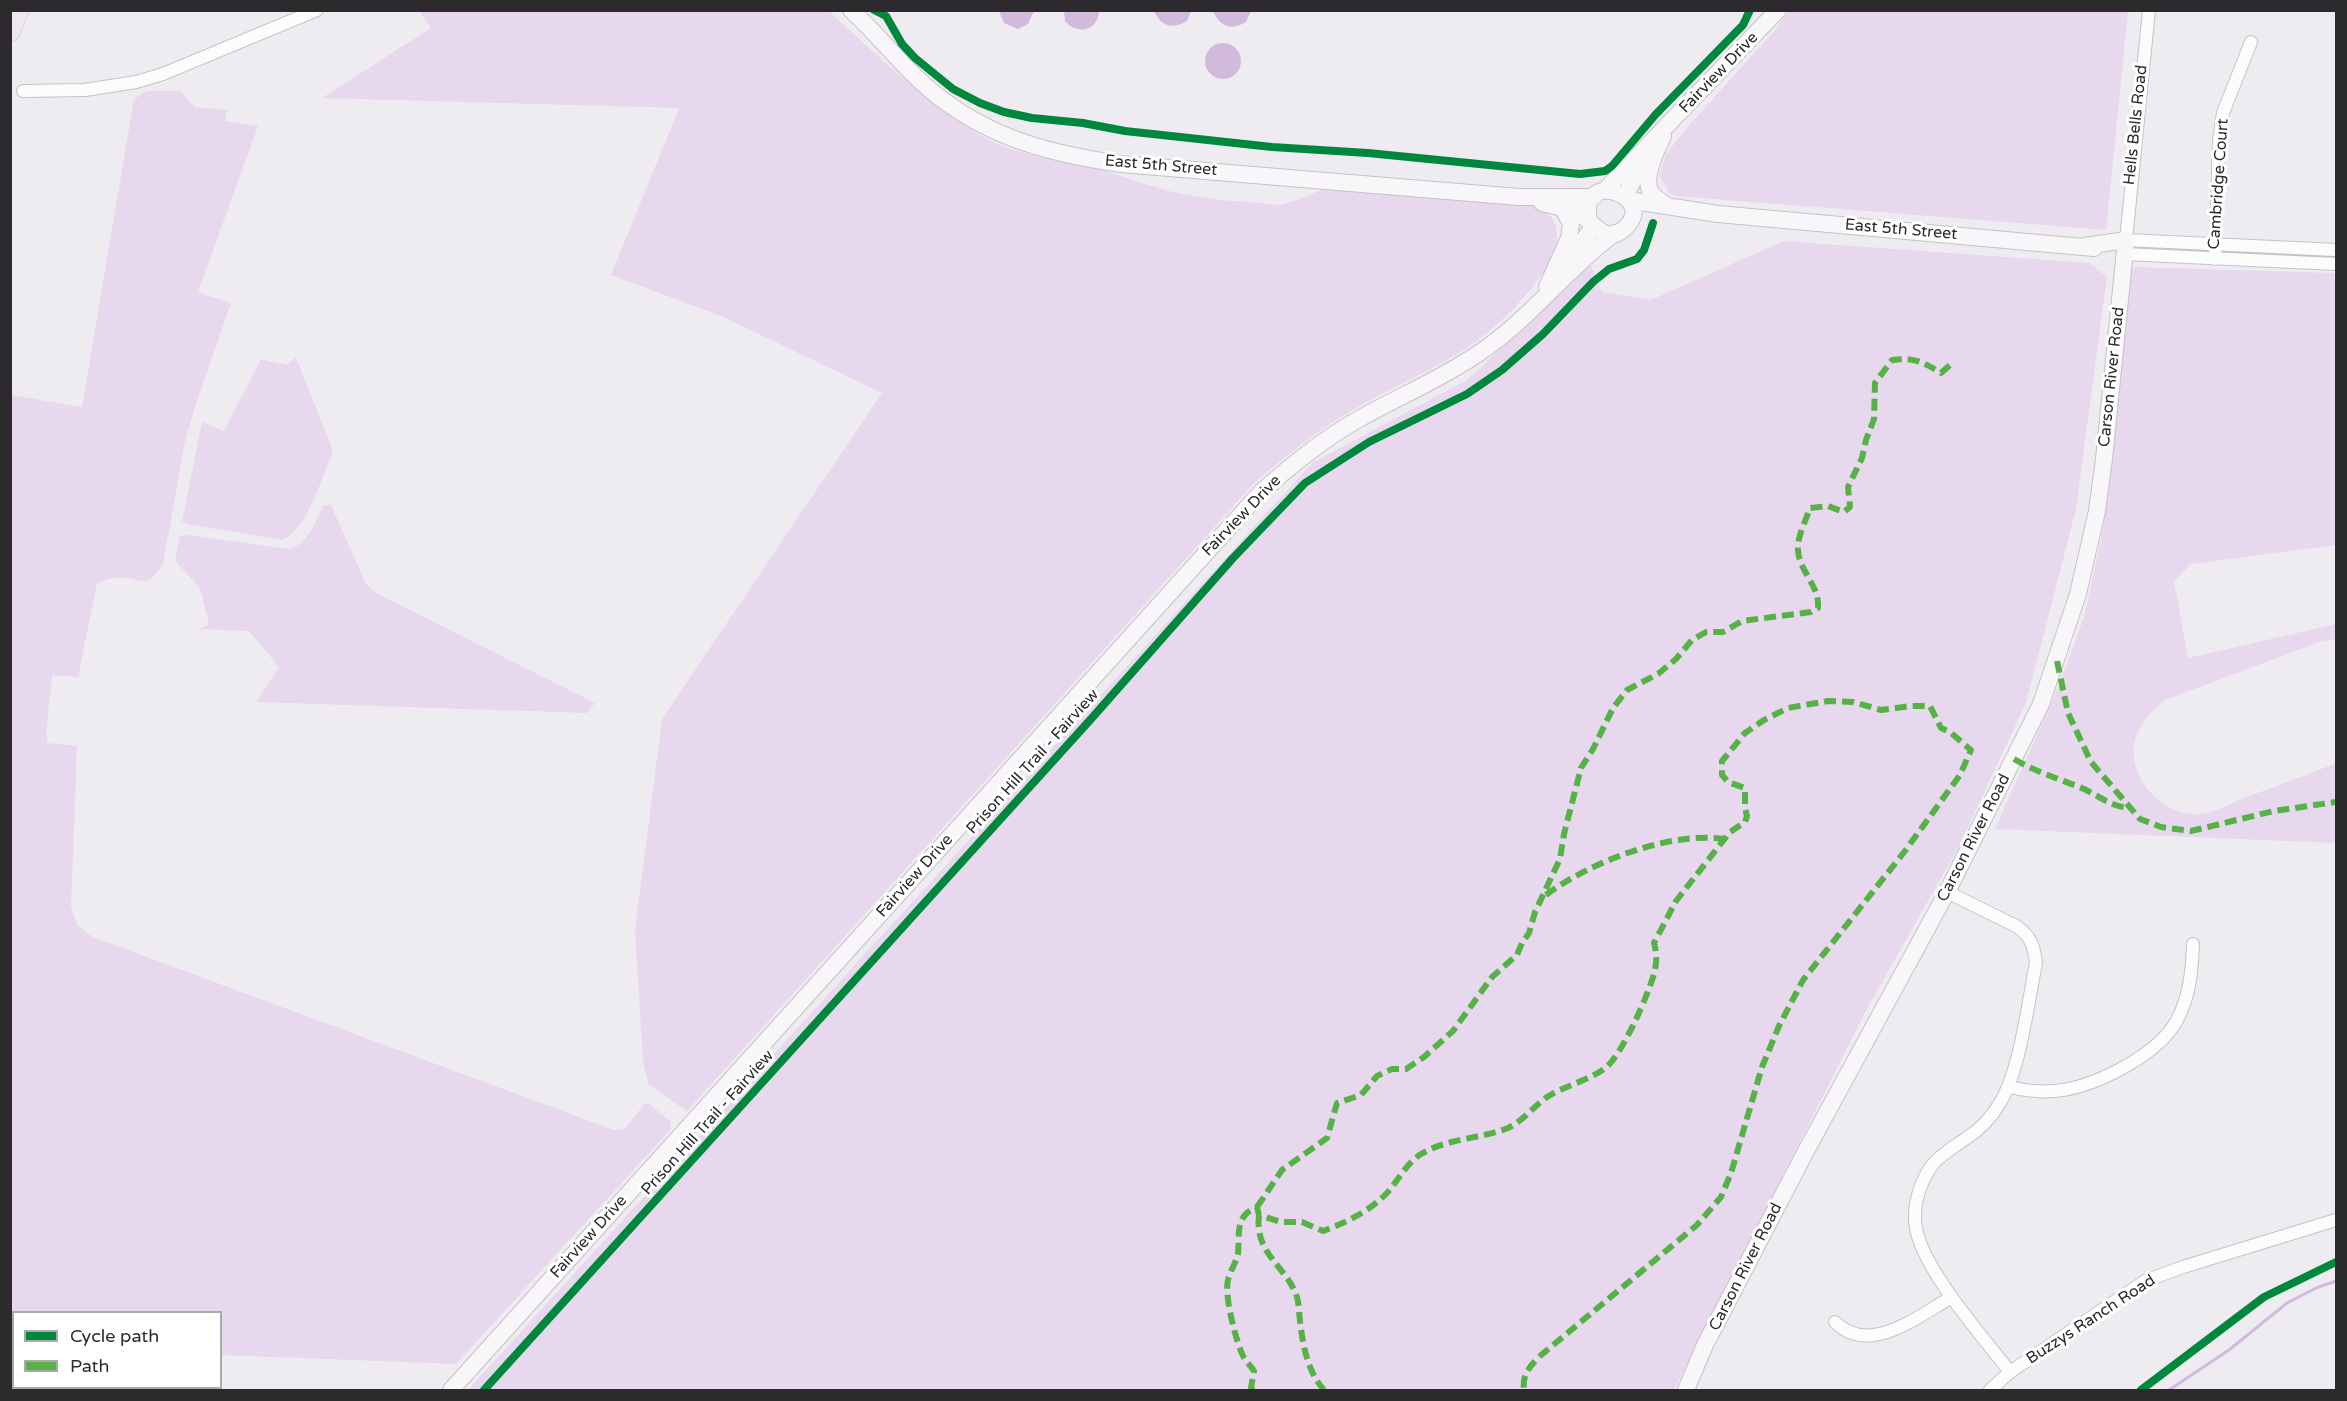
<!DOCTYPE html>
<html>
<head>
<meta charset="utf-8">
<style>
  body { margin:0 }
  #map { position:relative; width:2347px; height:1401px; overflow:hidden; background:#efecf1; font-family:"Varela Round",sans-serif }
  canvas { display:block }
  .frame { position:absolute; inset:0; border:12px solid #2c2a2d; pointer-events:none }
  .legend { position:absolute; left:12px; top:1311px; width:210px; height:78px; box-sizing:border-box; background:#fff; border:2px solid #abaaab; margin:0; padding:8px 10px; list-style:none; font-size:18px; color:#2c2a2d }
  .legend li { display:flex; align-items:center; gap:12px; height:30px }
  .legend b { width:30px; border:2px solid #abaaab }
</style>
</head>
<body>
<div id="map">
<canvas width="2347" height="1401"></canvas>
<div class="frame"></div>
<ul class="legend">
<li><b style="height:8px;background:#00873e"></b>Cycle path</li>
<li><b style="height:8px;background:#56b246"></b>Path</li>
</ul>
</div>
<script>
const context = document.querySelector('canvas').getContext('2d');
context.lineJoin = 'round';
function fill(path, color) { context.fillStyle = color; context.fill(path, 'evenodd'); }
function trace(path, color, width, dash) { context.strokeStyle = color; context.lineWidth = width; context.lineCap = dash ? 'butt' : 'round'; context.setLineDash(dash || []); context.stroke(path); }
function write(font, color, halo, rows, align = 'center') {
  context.font = font + ' "Varela Round",sans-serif'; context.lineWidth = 6; context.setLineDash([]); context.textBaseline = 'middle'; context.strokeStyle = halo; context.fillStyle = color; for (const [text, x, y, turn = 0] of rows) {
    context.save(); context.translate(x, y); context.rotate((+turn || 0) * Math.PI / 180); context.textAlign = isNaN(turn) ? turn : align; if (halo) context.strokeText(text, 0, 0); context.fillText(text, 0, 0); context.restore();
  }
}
const green = new Path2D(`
  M419,11H829C874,53 921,97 973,131C1014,157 1063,160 1108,172C1133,179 1157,189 1183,194C1213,201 1247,201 1278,205L1292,202L1326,188L1537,206C1552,213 1557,222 1557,240L1563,242C1539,286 1499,329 1456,355C1417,378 1373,396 1335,421C1308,438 1283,459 1258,479L687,1111L648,1084L643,1061L635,930L662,719L882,393L721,316L611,275L679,108L322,98L431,28Z
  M1789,11H2128L2106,230L1676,196L1669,193L1659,175L1666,154L1692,122L1775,30Z
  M147,91H180L195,107L227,110L225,121L258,126L198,292L231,303L194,410L185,442L163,564C144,593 142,576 116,578C110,578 103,581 97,583L78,677L52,675L47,723V743L77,746L71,907L77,925L93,937L614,1130L625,1129L644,1104H649L670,1121L671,1129L456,1364L221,1355L220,1312H14L13,1348H11V395L82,407L134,99Z
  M1784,241L2090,263L2107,277L2076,509L2026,703L1958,848L1867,1009L1674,1390H468L1312,463L1467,380L1590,264L1602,292L1651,300Z
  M2136,267L2334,273L2336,292V545L2191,564L2174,581L2188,658L2336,624V640L2322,641L2165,700C2145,716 2129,736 2135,763C2142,792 2170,818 2202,814C2215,812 2229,804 2241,799C2273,787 2305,776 2336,763V843L1995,829L2057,690L2084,617L2101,539L2108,494L2131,272Z
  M296,357L333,451C324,472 305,536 281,540L186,524L182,521L202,422L224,431L261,359L287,365Z
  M324,505H331L366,584L376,593L595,703L587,713L256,702L279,667L249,631L199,629L209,624L200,588L175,561L180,536L187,535L289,549C309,543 315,522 324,505Z`);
const water = new Path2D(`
  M999,11V10L1034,11L1028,24L1018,29L1004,23Z
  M1099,11C1098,28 1083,35 1069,25L1065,21L1064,11Z
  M1154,11H1191L1187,21C1172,30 1161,26 1154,11Z
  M1213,11V10L1251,11L1246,22C1231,31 1220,27 1213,11Z
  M1205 61a18 18 0 1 1 36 0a18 18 0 1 1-36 0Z`);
const stream = new Path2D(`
  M2169,1390L2229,1350L2287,1303L2316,1288L2336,1281`);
const street = new Path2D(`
  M2149,10L2126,240L2336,250
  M23,91L85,90L136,82L163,74L317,10
  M2124,254L2336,264
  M2215,259L2219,140L2223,113L2251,42
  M1947,892L2016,926C2031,936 2034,946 2036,963C2028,1003 2020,1070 2000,1103C1991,1118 1980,1130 1965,1139C1954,1147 1943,1153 1933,1164C1920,1181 1912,1207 1916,1228C1923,1270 1983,1337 2010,1372
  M2009,1087C2027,1091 2045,1093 2063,1090C2100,1084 2160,1053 2177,1020C2190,996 2192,970 2193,944
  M1835,1322C1870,1357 1919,1315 1952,1297
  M1990,1390L2010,1372L2145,1281L2183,1267L2336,1220`);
const secondary = new Path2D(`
  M851,10C875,32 895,57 918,79C977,135 1044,153 1121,164L1519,197H1594
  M1663,136C1657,149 1642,178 1651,192C1653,197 1661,201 1666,205
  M1605,190L1778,10
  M1625,196L1646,156
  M1628,200L1718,214L2094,248
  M1542,203C1554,206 1567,208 1578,213C1593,220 1604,247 1625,228C1659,196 1578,168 1589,219
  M1568,264L1593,226
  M1547,287L1569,238L1571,223L1562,208
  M451,1390L1261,492C1292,465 1323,439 1359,419C1398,397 1443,378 1479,353C1530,319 1566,269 1615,233
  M1686,1390L1705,1345L1807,1149L1947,892L2041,704L2078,594L2097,511L2104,459L2126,240L2085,246`);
const highway = new Path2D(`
  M10,31L18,10`);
const quiet = new Path2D(`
  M2057,661L2068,713L2091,762L2140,819L2161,827L2191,831L2274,811L2336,802
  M2014,759C2036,772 2060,779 2084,789C2101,797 2111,807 2131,808
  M1546,895C1590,862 1670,831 1725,839
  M1257,1207L1282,1170L1327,1138L1337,1103L1361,1095L1377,1076L1392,1069H1406L1424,1057L1453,1031L1492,977L1517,955L1522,943L1529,933L1535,912L1560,859L1564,834L1581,768L1593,749L1613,708L1627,690L1658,674L1676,659L1692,640L1706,632H1723L1742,621L1811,612L1818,608C1820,586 1799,571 1798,550C1797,537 1806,520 1810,508L1828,506L1844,512L1850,507L1848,487L1862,458L1866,440L1874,419L1875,383L1892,360C1914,357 1923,362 1941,373L1950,365
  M1259,1215C1254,1254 1286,1265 1297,1297C1299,1304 1299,1313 1300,1321C1303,1345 1307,1371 1324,1390
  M1253,1390L1251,1388L1254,1371C1251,1366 1246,1362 1243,1356C1236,1341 1224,1296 1228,1280C1230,1271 1236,1263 1238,1254C1240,1234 1234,1216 1257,1207L1259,1215L1281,1222H1302L1323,1231C1345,1223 1368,1212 1385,1195C1398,1182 1405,1164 1421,1154C1448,1138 1480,1139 1508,1128C1523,1121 1533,1107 1547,1097C1564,1086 1587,1081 1604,1069C1621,1058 1648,995 1654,974C1657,963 1657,954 1654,943L1676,901L1730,832L1745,822L1747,816L1745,808V788L1728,782L1722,775V761L1745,733L1764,720L1788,708L1828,701L1853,702L1881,710L1911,706H1930L1941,728L1950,732L1971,750L1960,775L1905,851L1803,980L1779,1026L1762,1067L1731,1173L1721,1197L1697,1225L1540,1356C1529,1367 1522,1375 1524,1390`);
const cycleway = new Path2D(`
  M874,10L886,16L902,44L915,58L953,89L980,103L1004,112L1032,118L1083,123L1125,131L1272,147L1368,153L1580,174L1605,171L1612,166L1656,114L1743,25L1750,10
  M484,1390L1091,719L1233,558L1305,483L1369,442L1467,394L1502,370L1543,334L1593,282L1609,269L1637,259L1644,250L1653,223
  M2141,1390L2264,1297L2336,1262`);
const streetNames = [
  ["Fairview Drive",1719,73,-46],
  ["Hells Bells Road",2136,125,-84],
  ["East 5th Street",1161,166,5],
  ["Cambridge Court",2219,184,-86],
  ["East 5th Street",1901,230,5],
  ["Carson River Road",2112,377,-84],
  ["Fairview Drive",1242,516,-46],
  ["Prison Hill Trail - Fairview",1033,762,-48],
  ["Carson River Road",1974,838,-63],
  ["Fairview Drive",915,876,-48],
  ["Prison Hill Trail - Fairview",708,1123,-48],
  ["Fairview Drive",589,1237,-48],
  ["Carson River Road",1746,1267,-63],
  ["Buzzys Ranch Road",2091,1320,-33]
];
fill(green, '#e7d8ee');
fill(water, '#d2badc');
trace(stream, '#d2badc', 3);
trace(street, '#c5c3c6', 14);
trace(secondary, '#c5c3c6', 18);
trace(highway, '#cbc9cc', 22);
trace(street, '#fdfcfd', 12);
trace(secondary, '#f8f6f9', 16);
trace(highway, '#eee7f1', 21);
trace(quiet, '#56b246', 6, [12, 6]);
trace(cycleway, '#00873e', 8);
write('16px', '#2c2a2d', '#fff', streetNames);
</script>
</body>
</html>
